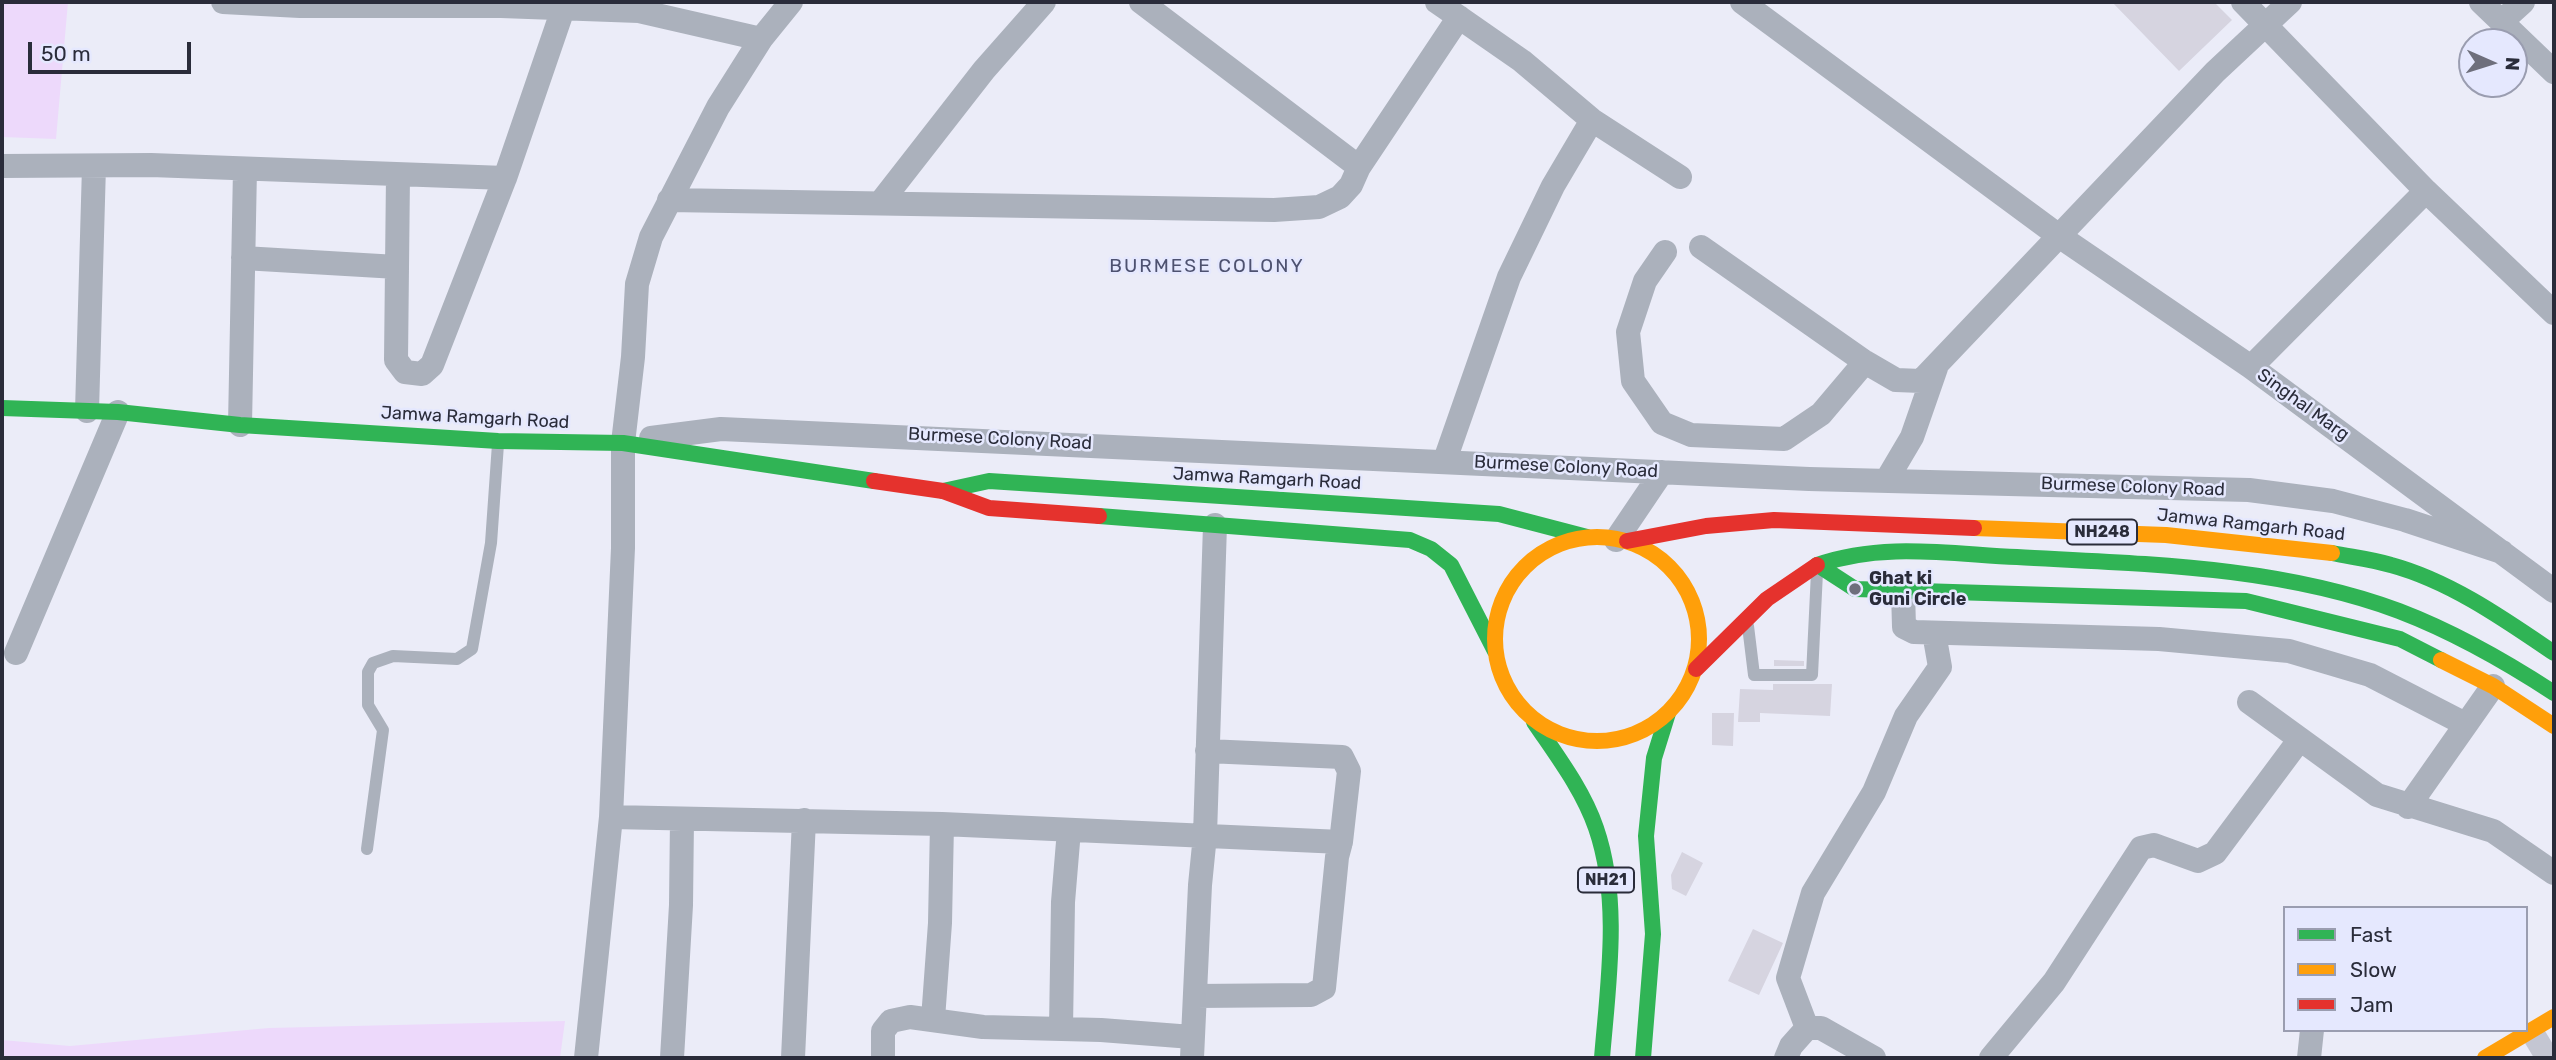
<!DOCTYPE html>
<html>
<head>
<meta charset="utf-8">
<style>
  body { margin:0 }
  #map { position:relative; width:2556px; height:1060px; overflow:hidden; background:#ebecf8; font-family:Rubik,sans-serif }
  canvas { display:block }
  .frame { position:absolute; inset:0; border:4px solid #2a2c3a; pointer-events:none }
  .legend { position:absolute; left:2283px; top:906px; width:245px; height:126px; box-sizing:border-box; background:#e5e8fe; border:2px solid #9a9db0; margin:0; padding:9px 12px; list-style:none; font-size:21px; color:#2a2c3a }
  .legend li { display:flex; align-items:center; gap:14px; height:35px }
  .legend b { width:35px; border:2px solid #9a9db0 }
  .north { position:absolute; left:2458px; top:28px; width:70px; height:70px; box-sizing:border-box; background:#e5e8fe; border:2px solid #9a9db0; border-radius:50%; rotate:93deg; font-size:19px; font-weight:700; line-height:28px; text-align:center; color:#2a2c3a }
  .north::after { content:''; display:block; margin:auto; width:24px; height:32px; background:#6e6f7c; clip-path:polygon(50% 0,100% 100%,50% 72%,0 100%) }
  .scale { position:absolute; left:28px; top:42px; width:163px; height:32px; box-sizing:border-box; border:4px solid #2a2c3a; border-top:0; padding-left:9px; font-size:21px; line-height:24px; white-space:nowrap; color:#2a2c3a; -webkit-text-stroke:5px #e5e8fe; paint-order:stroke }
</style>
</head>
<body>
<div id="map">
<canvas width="2556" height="1060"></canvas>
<div class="frame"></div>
<ul class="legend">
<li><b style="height:9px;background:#30b455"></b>Fast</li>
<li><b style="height:9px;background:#ff9f0a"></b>Slow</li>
<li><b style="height:9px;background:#e5322d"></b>Jam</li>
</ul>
<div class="north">N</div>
<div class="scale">50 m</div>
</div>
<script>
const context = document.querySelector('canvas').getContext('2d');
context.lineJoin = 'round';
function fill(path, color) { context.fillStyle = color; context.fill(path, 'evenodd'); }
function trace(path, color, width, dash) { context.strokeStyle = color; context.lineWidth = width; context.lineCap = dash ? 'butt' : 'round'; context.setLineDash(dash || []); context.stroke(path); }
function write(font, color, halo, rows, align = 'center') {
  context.font = font + ' Rubik,sans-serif'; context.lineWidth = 5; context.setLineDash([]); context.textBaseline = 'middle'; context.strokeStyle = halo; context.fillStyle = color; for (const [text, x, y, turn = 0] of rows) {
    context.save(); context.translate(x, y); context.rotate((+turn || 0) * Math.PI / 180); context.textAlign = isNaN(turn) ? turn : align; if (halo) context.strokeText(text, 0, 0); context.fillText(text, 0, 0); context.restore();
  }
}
const green = new Path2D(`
  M2,2H68L56,139L2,137Z
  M565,1021L560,1058H2V1040L70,1046L269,1028Z`);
const building = new Path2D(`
  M2112,2H2214L2232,20L2179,71Z
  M1774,660L1804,661V666H1774Z
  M1773,684H1832L1830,716L1760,713V722H1738L1740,689L1773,690Z
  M1712,713H1734L1733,746L1712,745Z
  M1682,852L1703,863L1686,896L1672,889L1671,875Z
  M1753,929L1783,943L1759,995L1728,981Z`);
const highwayTunnel = new Path2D(`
  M2534,1058L2554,1046`);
const lane = new Path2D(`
  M1748,626L1754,675H1812L1817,572
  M367,849L383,730L368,705V672L373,663L393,656L457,659L472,649L491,543L498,444`);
const street = new Path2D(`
  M223,2L300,6H501L639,11L761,39
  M1141,2L1359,167
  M1437,2L1522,61L1592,120L1680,177
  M2243,2L2426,191L2554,313
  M2290,2L2215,72L2059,236L2251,367L2554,591
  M2481,2L2554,72
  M2501,22L2523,2
  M2,166L151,165L505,178
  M398,175L396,360L405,372L422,374L432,365L505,178L563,9
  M669,200L1274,210L1319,207L1340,197L1351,185L1359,167L1459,17
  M881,202L984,70L1044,2
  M1701,247L1865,362L1896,380L1921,381L2059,236L1742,2
  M1665,252L1645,281L1628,332L1633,381L1662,423L1691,435L1784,439L1821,414L1865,362
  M243,258L397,267
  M2251,367L2426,191
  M87,411L94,166
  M240,425L245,169
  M651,438L721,429L1809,479L2249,490L2333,501L2405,520L2502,552
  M1445,460L1509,277L1553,186L1592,120
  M1886,481L1912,437L1936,368
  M1616,540L1662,472
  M1903,591L1904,627L1914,632L2159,639L2289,651L2370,675L2465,724
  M16,653L118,412
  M2249,702L2377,795L2493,831L2554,873
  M1207,751L1342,757L1349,771L1341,842
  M2408,807L2493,686
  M611,817L942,824L1341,842L1337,857L1324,988L1311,995L1196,996
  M933,1019L940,923L942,824
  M1061,1028L1063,902L1069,830
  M1807,1028L1788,978L1813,893L1874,792L1906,716L1940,667L1934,633
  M586,1058L611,817L623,548V443L633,357L637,284L651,237L718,107L761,39L791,2
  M672,1058L681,905L682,819
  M793,1058L804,820
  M883,1058V1031L891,1021L910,1017L983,1027L1101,1030L1192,1037
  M1192,1058L1200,885L1205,835L1215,525
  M1786,1058L1791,1046L1807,1028H1821L1874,1058
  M1991,1058L2054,982L2141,848L2154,845L2198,861L2215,853L2300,739
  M2309,1058L2312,1030`);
const fast = new Path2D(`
  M2,408L118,412L240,425L498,441L623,443L874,481
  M943,491L989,481L1499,514L1587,537
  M1099,516L1410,540L1431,549L1451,565L1495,651
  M2332,553C2351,557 2371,559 2391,565C2450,581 2504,619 2554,653
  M1817,565C1882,542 1950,554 2017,557C2145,564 2278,566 2399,611C2454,632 2505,661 2554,693
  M1818,565L1855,589L2246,601L2400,639L2441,660
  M1534,722C1557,756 1583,790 1596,828C1621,900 1608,984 1602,1058
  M1643,1058L1653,934L1646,836L1654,758L1668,713`);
const slow = new Path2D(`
  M1974,528L2166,535L2332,553
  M1495 639a102 102 0 1 1 204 0a102 102 0 1 1-204 0Z
  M2441,660L2493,686L2554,726
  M2485,1058L2554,1017`);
const jam = new Path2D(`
  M874,481L943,491L989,508L1099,516
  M1627,541L1706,526L1774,520L1974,528
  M1696,669L1767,599L1817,565`);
const markers = [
  [1855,589,7,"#6e6f7c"]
];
const shields = [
  [2102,532,70],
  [1606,880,56]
];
const shieldNames = [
  ["NH248",2102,532],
  ["NH21",1606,880]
];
const streetNames = [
  ["Singhal Marg",2303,405,36],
  ["Jamwa Ramgarh Road",475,418,3],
  ["Burmese Colony Road",1000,439,3],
  ["Burmese Colony Road",1566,467,3],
  ["Jamwa Ramgarh Road",1267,479,3],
  ["Burmese Colony Road",2133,487,2],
  ["Jamwa Ramgarh Road",2251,525,6]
];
const poiNames = [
  ["Ghat ki",1869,579],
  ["Guni Circle",1869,600]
];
const neighbourhoodNames = [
  ["BURMESE COLONY",1207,267]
];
fill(green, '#edd9fb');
fill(building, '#d6d4e0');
trace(highwayTunnel, '#c4c6d2', 38, [38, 19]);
trace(lane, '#abb1bc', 12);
trace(street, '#abb1bc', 24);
trace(fast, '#30b455', 16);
trace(slow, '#ff9f0a', 16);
trace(jam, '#e5322d', 16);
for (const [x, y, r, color] of markers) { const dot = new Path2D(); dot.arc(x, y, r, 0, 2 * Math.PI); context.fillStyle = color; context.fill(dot); trace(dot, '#e5e8fe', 2.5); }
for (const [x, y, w] of shields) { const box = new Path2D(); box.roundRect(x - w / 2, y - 12.5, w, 25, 5); context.fillStyle = '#e5e8fe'; context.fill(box); trace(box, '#2a2c3a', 2); }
write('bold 16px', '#2a2c3a', null, shieldNames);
write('18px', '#2a2c3a', '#e5e8fe', streetNames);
write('bold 18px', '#2a2c3a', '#e5e8fe', poiNames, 'left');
context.letterSpacing = '2px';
write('19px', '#4e5270', '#e5e8fe', neighbourhoodNames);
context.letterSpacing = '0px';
</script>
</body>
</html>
